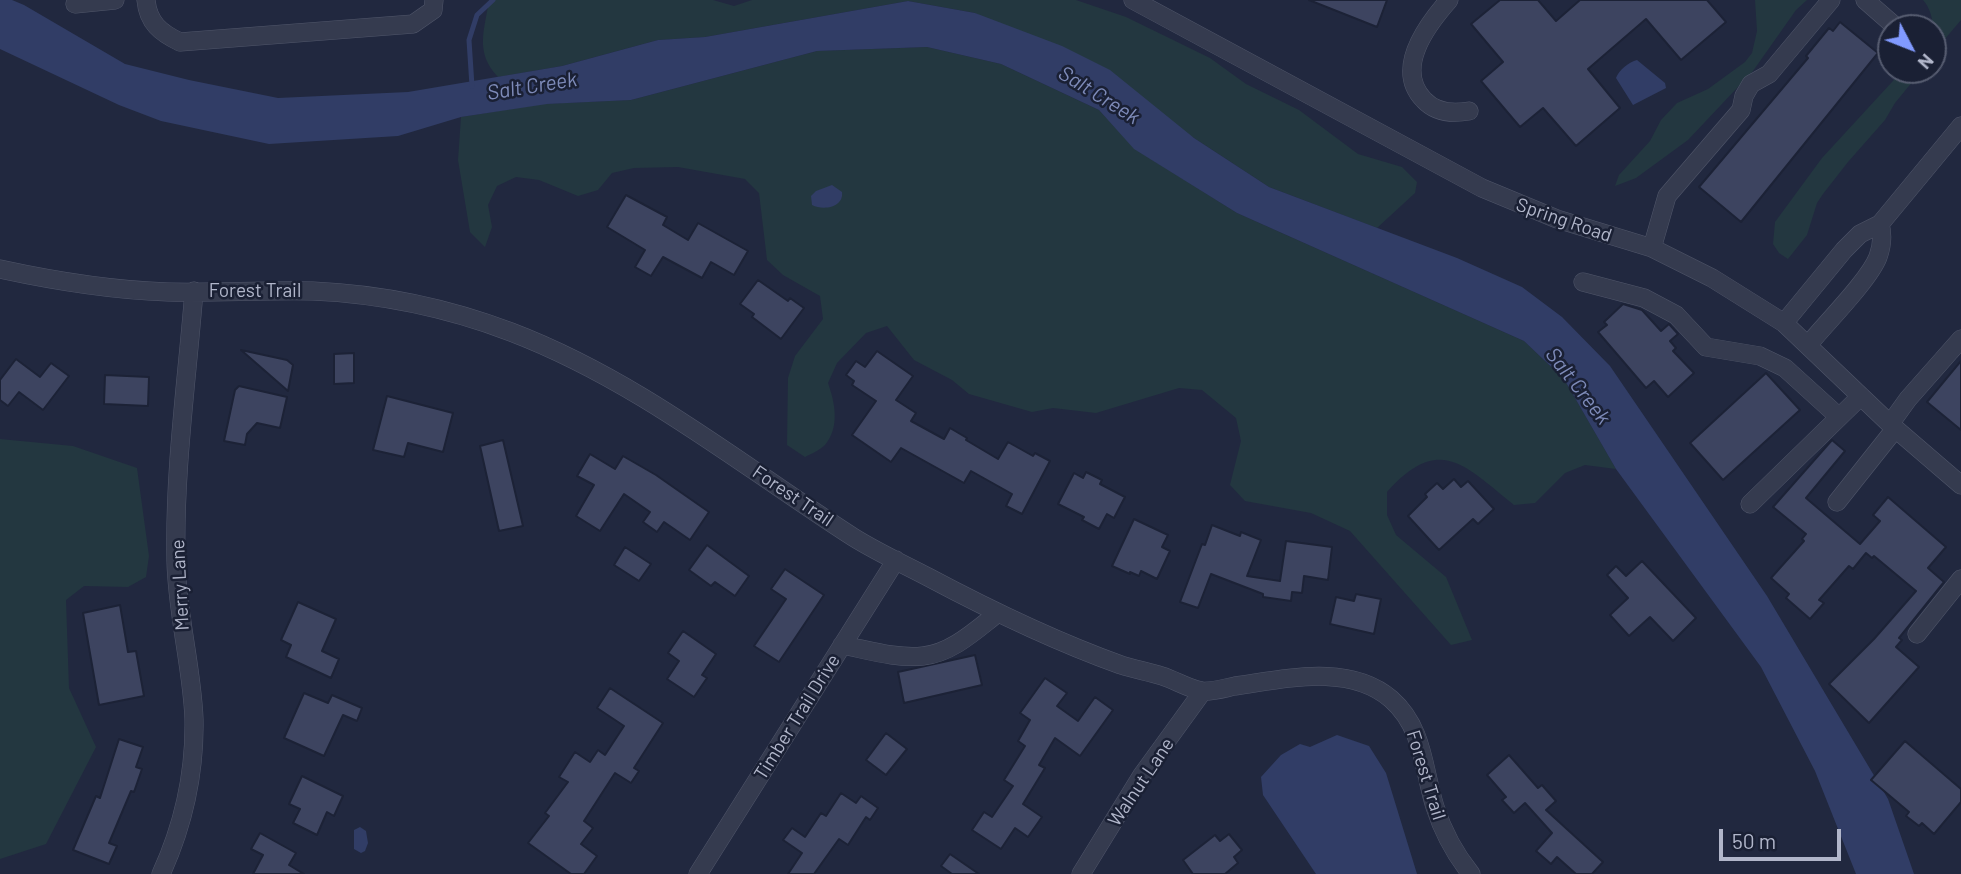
<!DOCTYPE html>
<html>
<head>
<meta charset="utf-8">
<style>
  body { margin:0 }
  #map { position:relative; width:1961px; height:874px; overflow:hidden; background:#21283f; font-family:Barlow,sans-serif }
  canvas { display:block }
  .north { position:absolute; left:1877px; top:14px; width:70px; height:70px; box-sizing:border-box; background:#1a2034; border:2px solid #565c70; border-radius:50%; rotate:132deg; font-size:19px; font-weight:700; line-height:28px; text-align:center; color:#b1b6ca }
  .north::after { content:''; display:block; margin:auto; width:24px; height:32px; background:#819aff; clip-path:polygon(50% 0,100% 100%,50% 72%,0 100%) }
  .scale { position:absolute; left:1719px; top:829px; width:122px; height:32px; box-sizing:border-box; border:4px solid #b1b6ca; border-top:0; padding-left:9px; font-size:21px; line-height:24px; white-space:nowrap; color:#b1b6ca; -webkit-text-stroke:5px #1a2034; paint-order:stroke }
</style>
</head>
<body>
<div id="map">
<canvas width="1961" height="874"></canvas>
<div class="north">N</div>
<div class="scale">50 m</div>
</div>
<script>
const context = document.querySelector('canvas').getContext('2d');
context.lineJoin = 'round';
function fill(path, color) { context.fillStyle = color; context.fill(path, 'evenodd'); }
function trace(path, color, width, dash) { context.strokeStyle = color; context.lineWidth = width; context.lineCap = dash ? 'butt' : 'round'; context.setLineDash(dash || []); context.stroke(path); }
function write(font, color, halo, rows, align = 'center') {
  context.font = font + ' Barlow,sans-serif'; context.lineWidth = 5; context.setLineDash([]); context.textBaseline = 'middle'; context.strokeStyle = halo; context.fillStyle = color; for (const [text, x, y, turn = 0] of rows) {
    context.save(); context.translate(x, y); context.rotate((+turn || 0) * Math.PI / 180); context.textAlign = isNaN(turn) ? turn : align; if (halo) context.strokeText(text, 0, 0); context.fillText(text, 0, 0); context.restore();
  }
}
const green = new Path2D(`
  M489,0H713L734,6L752,0H1076L1126,17L1210,58L1246,84L1299,110L1358,154L1402,167L1417,182L1415,193L1377,228L1269,187L1194,138L975,13L908,1L705,37L658,40L562,66L498,77C474,52 485,29 489,0Z
  M1755,0H1807L1796,10L1753,71L1688,140L1636,178L1615,186L1619,175L1650,141L1661,120L1677,103L1708,89L1745,62L1752,53L1757,31Z
  M1923,0H1961V20L1933,53C1933,35 1936,15 1923,0Z
  M927,47L1001,64L1099,110L1135,149L1237,213L1524,341L1564,379L1616,469L1585,465L1565,473L1535,503L1514,505C1465,466 1440,433 1387,492V515L1396,535L1446,577L1472,640L1451,645L1350,531L1311,513L1245,501L1230,485L1241,441L1236,418L1202,390L1179,388L1096,413L1053,408L1032,412L969,394L952,380L914,360L887,326L866,333L837,363L828,383C835,403 840,427 825,445C820,450 811,454 805,457L787,445L788,378L795,356L823,319L820,296L783,275L767,260L759,193L745,179L678,167L634,168L612,173L598,190L578,196L539,180L516,177L497,186L488,205L492,227L485,247L470,232L458,160L461,117L541,104L631,100L817,51Z
  M1903,70H1922L1895,103L1885,120L1848,162L1823,194L1817,203L1807,235L1788,259L1779,253L1773,244L1775,222L1822,158Z
  M0,439L73,446L137,468L149,556L146,577L128,587L84,586L66,600L69,688L96,747L46,844L0,859Z`);
const water = new Path2D(`
  M0,0H12L24,5L125,64L189,80L278,98L408,92L562,66L658,40L705,37L908,1L975,13L1062,46L1110,70L1194,138L1269,187L1457,258L1522,287L1562,317L1610,366L1767,596L1888,799L1914,874H1856L1815,771L1761,667L1616,469L1564,379L1524,341L1237,213L1134,149L1099,110L1001,64L927,47L817,51L631,100L547,104L461,117L398,136L269,144L161,121L119,105L0,49Z
  M1637,60L1665,83L1666,88L1633,105L1616,78C1619,70 1629,62 1637,60Z
  M832,185L842,192C844,207 824,211 812,205L811,196L816,191Z
  M1337,735L1369,746L1386,773L1417,874H1316L1263,795L1261,777L1281,755L1300,744L1310,747Z
  M360,827L366,831L368,843L365,851L361,853L354,849V830Z`);
const stream = new Path2D(`
  M472,86L469,40L477,15L493,0`);
const building = new Path2D(`
  M1309,0H1387L1377,27Z
  M1500,0H1538L1556,21L1580,0H1707L1726,22L1681,60L1646,19L1588,69L1620,108L1576,146L1543,108L1520,127L1481,81L1503,62L1471,24Z
  M1840,22L1878,53L1741,222L1699,187L1808,58L1806,56L1829,28L1833,31Z
  M626,195L667,217L663,225L688,240L698,223L748,251L734,275L711,262L702,278L663,257L651,276L635,267L645,250L607,227Z
  M758,280L788,301L790,298L804,308L781,339L752,317L754,314L740,304Z
  M1623,304L1642,310L1661,331L1669,324L1678,334L1670,341L1676,348L1673,351L1694,373L1668,397L1654,381L1646,388L1598,332L1607,325L1604,322Z
  M241,350L287,360L293,365L288,391Z
  M877,351L913,376L896,400L916,413L911,421L944,439L950,428L967,438L966,440L998,459L1008,442L1033,456L1035,453L1050,461L1022,514L1006,506L1012,494L971,471L964,483L901,448L891,462L852,435L876,401L852,385L854,381L846,375L856,361L865,367Z
  M354,353V383L334,384V354Z
  M16,359L40,377L51,363L69,376L43,410L19,392L8,406L0,400V380Z
  M1961,361V430L1927,402Z
  M1766,373L1800,410L1723,480L1690,443Z
  M105,375L149,377L148,406L104,404Z
  M239,386L287,397L280,428L257,423L247,434L245,445L224,441L235,390Z
  M387,396L453,413L443,452L408,443L404,457L373,450Z
  M503,440L523,526L499,531L480,446Z
  M1832,440L1845,451L1806,498L1860,544L1880,521L1873,515L1888,497L1946,547L1928,568L1944,582L1899,638L1902,640L1896,647L1919,667L1869,723L1829,684L1874,639L1916,591L1874,556L1872,558L1866,553L1853,569L1849,566L1819,600L1824,603L1810,619L1786,598L1789,594L1771,578L1804,541L1802,539L1806,534L1773,507Z
  M590,454L615,469L623,456L656,475L709,512L690,540L664,522L657,532L643,522L650,512L624,494L600,531L576,516L594,485L577,476Z
  M1086,472L1102,480L1100,484L1125,497L1114,518L1107,514L1099,529L1082,520L1084,517L1058,504L1074,473L1083,478Z
  M1454,479L1461,487L1468,481L1494,509L1478,524L1473,519L1439,550L1408,516L1427,497L1425,494L1437,483L1443,489Z
  M1134,519L1168,535L1162,547L1170,551L1157,579L1141,571L1139,576L1130,572V574L1112,566Z
  M1212,525L1240,536L1241,532L1261,540L1247,576L1280,581L1286,541L1332,547L1328,580L1304,576L1302,593L1292,592L1291,601L1263,597V594L1211,574L1198,608L1180,602L1202,544L1205,545Z
  M707,545L749,576L735,596L715,582L711,586L689,570Z
  M625,547L651,564L639,581L614,565Z
  M1642,561L1696,618L1673,641L1650,617L1629,636L1610,615L1628,598L1607,575L1616,566L1626,576Z
  M785,569L824,595L779,662L754,646L786,599L771,589Z
  M1356,594L1381,599L1374,634L1330,624L1336,597L1354,601Z
  M298,602L336,619L322,651L339,659L331,678L286,657L291,645L281,640Z
  M120,605L128,652L136,651L144,696L99,705L83,613Z
  M683,631L716,654L702,675L707,678L694,697L667,679L679,661L668,653Z
  M975,655L982,685L904,703L898,672Z
  M1045,678L1067,693L1057,706L1078,721L1095,697L1113,710L1080,756L1055,738L1039,765L1045,768L1023,804L1042,817L1028,837L1015,828L1001,849L972,830L984,812L992,817L1013,786L1004,780L1025,746L1018,741L1030,720L1020,713Z
  M610,688L663,723L634,768L639,771L631,783L615,773L584,821L593,828L581,844L597,856L584,874H571L528,843L549,816L545,813L568,782L559,777L575,752L590,762L598,750L605,755L624,726L597,708Z
  M304,693L328,703L332,695L362,708L357,721L343,715L324,756L284,738Z
  M886,733L907,749L886,775L866,760Z
  M119,739L143,747L136,767L142,769L134,792L131,791L109,843L117,846L109,864L73,850L96,796L100,798Z
  M1905,741L1961,789V802L1934,834L1922,823L1919,826L1906,816L1909,812L1871,780Z
  M1509,755L1538,788L1542,785L1556,801L1546,810L1603,862L1592,874H1576L1557,857L1551,864L1536,851L1552,833L1525,803L1514,813L1502,800L1506,797L1487,775Z
  M302,776L343,796L334,816L327,812L317,835L293,823L300,809L289,804Z
  M841,793L856,803L861,796L878,808L870,820L866,817L848,845L839,839L814,874H788L802,853L783,840L792,828L805,837L821,813L826,816Z
  M260,833L296,853L289,865L304,874H253L263,855L251,849Z
  M1229,834L1242,850L1234,857L1238,863L1225,874H1193L1183,860L1215,835L1220,841Z
  M950,854L979,874H952L941,866Z`);
const minor = new Path2D(`
  M146,0C148,23 161,33 180,42L413,24L433,10L434,0
  M1133,0L1482,188L1557,219L1652,248L1712,278L1784,323L1890,424L1961,485
  M1449,0C1426,26 1394,69 1424,100C1436,113 1452,114 1469,111
  M1865,0L1897,28
  M75,4L115,0
  M1652,248L1667,196L1741,110L1744,96L1751,84L1769,74L1831,0
  M0,269C55,281 112,290 168,292C216,293 264,290 313,291C380,294 448,308 511,332C637,380 741,465 853,537C877,552 903,564 928,577C990,610 1054,641 1121,665C1134,669 1149,672 1162,676C1175,680 1189,689 1202,691C1212,692 1225,688 1235,686C1285,679 1349,663 1391,699C1424,728 1423,769 1435,807C1443,832 1455,854 1471,874
  M1583,282L1644,298L1676,315L1706,347L1760,356L1785,368L1839,417
  M1784,323L1844,250L1860,234L1880,224L1961,126
  M1809,344C1826,323 1869,280 1878,257C1882,246 1883,235 1880,224
  M1890,424L1908,399L1961,339
  M1837,502L1895,429
  M1750,504L1861,396
  M1917,634L1961,579
  M842,645C868,650 897,659 923,656C952,653 976,630 998,613
  M161,874C183,826 195,773 194,719C192,667 177,614 176,561C174,471 187,380 194,291
  M698,874L896,560
  M1081,874L1142,775L1203,691`);
const streetNames = [
  ["Spring Road",1564,220,19],
  ["Forest Trail",255,291],
  ["Forest Trail",793,496,34],
  ["Merry Lane",180,585,-93],
  ["Timber Trail Drive",797,717,-58],
  ["Forest Trail",1426,775,73],
  ["Walnut Lane",1141,782,-56]
];
const waterNames = [
  ["Salt Creek",532,86,-9],
  ["Salt Creek",1099,95,32],
  ["Salt Creek",1578,386,52]
];
fill(green, '#233740');
fill(water, '#313d66');
trace(stream, '#313d66', 5);
fill(building, '#3d4460');
trace(building, '#1c2236', 2);
trace(minor, '#50566a', 19);
trace(minor, '#353b4f', 18);
write('19px', '#b1b6ca', '#1a2034', streetNames);
write('italic 21px', '#7e8bb9', '#1a2034', waterNames);
</script>
</body>
</html>
